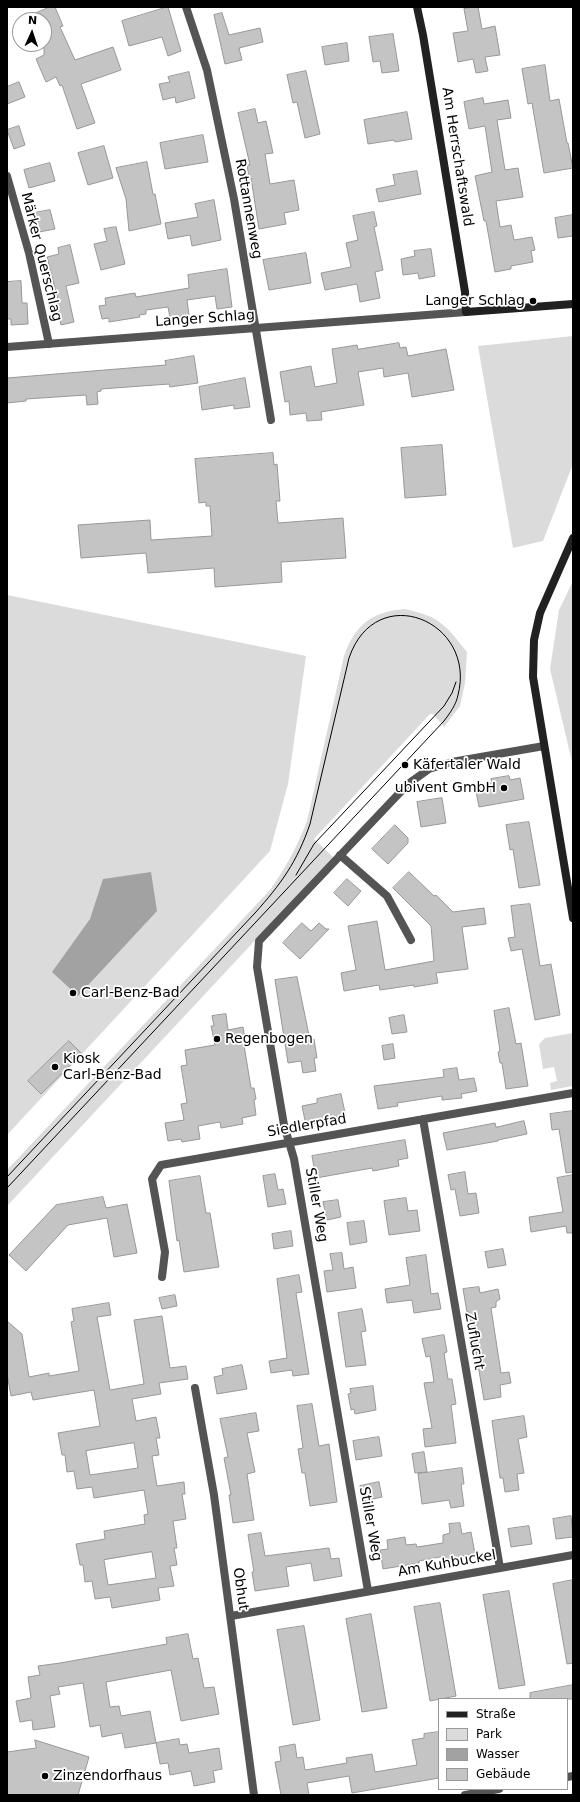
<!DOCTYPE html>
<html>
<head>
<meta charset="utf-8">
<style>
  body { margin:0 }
  #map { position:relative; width:580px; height:1802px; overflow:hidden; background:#fff; font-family:"DejaVu Sans",sans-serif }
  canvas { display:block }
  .frame { position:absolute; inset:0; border:8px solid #000; pointer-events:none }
  .legend { position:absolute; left:438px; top:1698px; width:130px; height:92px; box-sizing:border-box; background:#fff; border:1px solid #999; margin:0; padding:5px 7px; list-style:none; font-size:12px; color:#000 }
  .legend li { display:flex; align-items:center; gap:8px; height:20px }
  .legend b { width:20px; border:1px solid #999 }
  .north { position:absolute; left:12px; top:12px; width:40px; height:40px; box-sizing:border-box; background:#fff; border:1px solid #999; border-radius:50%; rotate:3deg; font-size:11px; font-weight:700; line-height:16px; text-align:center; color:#000 }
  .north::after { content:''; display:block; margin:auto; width:14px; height:18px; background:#000; clip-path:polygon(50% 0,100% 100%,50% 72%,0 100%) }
</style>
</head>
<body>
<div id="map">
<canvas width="580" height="1802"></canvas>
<div class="frame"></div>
<ul class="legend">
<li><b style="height:5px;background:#212121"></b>Straße</li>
<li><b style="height:11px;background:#dbdbdb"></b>Park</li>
<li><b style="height:11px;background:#a2a2a2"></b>Wasser</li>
<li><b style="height:11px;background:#c4c4c4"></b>Gebäude</li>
</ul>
<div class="north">N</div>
</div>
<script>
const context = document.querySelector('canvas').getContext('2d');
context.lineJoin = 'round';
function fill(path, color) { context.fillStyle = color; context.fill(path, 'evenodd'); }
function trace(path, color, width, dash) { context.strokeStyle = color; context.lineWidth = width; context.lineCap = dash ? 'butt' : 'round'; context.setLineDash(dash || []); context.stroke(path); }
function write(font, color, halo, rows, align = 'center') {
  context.font = font + ' "DejaVu Sans",sans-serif'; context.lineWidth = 3.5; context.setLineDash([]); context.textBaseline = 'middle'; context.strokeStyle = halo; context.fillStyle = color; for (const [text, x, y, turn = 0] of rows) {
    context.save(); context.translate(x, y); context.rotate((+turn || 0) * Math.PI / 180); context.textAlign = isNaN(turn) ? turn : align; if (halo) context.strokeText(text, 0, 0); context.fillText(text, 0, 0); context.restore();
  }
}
const green = new Path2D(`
  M573,336V464L543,541L513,548L478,346Z
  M573,581V766L550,669L559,610Z
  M7,595L306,656L288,784L270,851L7,1135Z
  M404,609C439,616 445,624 467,652L465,683L460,706L444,727L433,714H430L314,839L333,857L7,1206V1170L270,890C286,867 297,847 307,821L344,656C355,625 371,612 404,609Z
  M573,1033V1086L551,1090L550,1083L557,1081L554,1067L543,1069L539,1044L545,1038Z`);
const water = new Path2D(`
  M151,872L157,911L78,996L52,972L90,919L103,879Z`);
const building = new Path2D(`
  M50,7H55L63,26L60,27L75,60L113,47L121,70L81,84L95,123L77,129L62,85L60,86L56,77L46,82L36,59L44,55V20H19Z
  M168,7L181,51L168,56L162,37L129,46L122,21Z
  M478,7L482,29L495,26L500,55L485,57L488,71L476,73L473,59L458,62L453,33L468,31L464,9Z
  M222,13L229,35L260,28L263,42L239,48L242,60L225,64L214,15Z
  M393,34L399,71L382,73L380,61L373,62L369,37Z
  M347,43L349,61L325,65L322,47Z
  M545,65L550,101L559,99L567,143H568L573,168L544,173L532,103L528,104L522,69Z
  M306,71L320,134L305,138L297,102L293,103L287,75Z
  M189,72L195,98L176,103L175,97L163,100L159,84L170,82L168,77Z
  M19,82L25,97L7,104V87Z
  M483,98L484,104L508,100L511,118L497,120L505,170L518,168L523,197L496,201L500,227L511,225L514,240L532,237L535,250L531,251L533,262L511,266V269L495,272L486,221H484L475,176L492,172L485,126L469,129L464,102Z
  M255,109L258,123L266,121L273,153L265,154L270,184L294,180L299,210L284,213L286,224L259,229L251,178H249L247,165H250L238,113Z
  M407,112L412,139L395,142L394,140L368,144L364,120Z
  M19,126L25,145L14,149L7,130Z
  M203,135L208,162L165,169L160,143Z
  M104,146L113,178L88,185L78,153Z
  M147,162L153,194H155L161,224L129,231L126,199L116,168Z
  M50,163L55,181L29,188L24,170Z
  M417,171L421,194L379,202L376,189L395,185L393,175Z
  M214,200L221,240L192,246L190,235L168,239L165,223L198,217L195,204Z
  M50,210L55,229L39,232L34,213Z
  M374,212L377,226L374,227L383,270L375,272L380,298L360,302L357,284L325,290L321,273L351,267L346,243L358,240L353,216Z
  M573,215V236L558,238L555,218Z
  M116,227L125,264L101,270L94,244L107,241L104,229Z
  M70,245L79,283L66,286L74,322L61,325L56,301L58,300L47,257L59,254L58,248Z
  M431,249L435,276L419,279L418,273L403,275L401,259L415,256L414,251Z
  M306,253L311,283L269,290L263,260Z
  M227,269L232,307L217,309L215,296L187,300L189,315L170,318L168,307L146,310V314L139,315L140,317L109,322V318L102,319L99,306L106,305L105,298L135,293L136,297L189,288L188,275Z
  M21,281L22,303H27L28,324L11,325V319H7V282Z
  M399,343L400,348L406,347L408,356L446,349L454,390L412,397L408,373L384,377L383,368L358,372L364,405L321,412L322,420L307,421L306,413L290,415L289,401L285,402L280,372L311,366L315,387L337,383L332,349L357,345L358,349Z
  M194,356L198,383L170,387L169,384L101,389V391L97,392L98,404L87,405L86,395L26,399V401L7,403V378L166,365L165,361Z
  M245,378L250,407L234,409V405L202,410L199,387Z
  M442,445L446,495L405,498L401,448Z
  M273,453L274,465L277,464L280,501H276L278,523L343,518L346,558L281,562L282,582L215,587L214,568L148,573L146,553L81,558L78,525L150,520L151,540L212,536L210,506H206V502L199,503L195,459Z
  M509,776L510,780L520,778L524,799L479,807L475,786L492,783L491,779Z
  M442,798L446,823L421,827L417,802Z
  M529,822L540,885L519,888L513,849L510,850L506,825Z
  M395,825L408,838V843L388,864L372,849Z
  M409,872L434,896L436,895L453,912L484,908L486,924L462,927L468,969L436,973L438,983L414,987V985L380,990L379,985L344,991L341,973L356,970L348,926L377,921L385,970L434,961L431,926L393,888Z
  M347,879L361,891L348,906L334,893Z
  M530,904L540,966L551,964L560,1015L535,1020L522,949L511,951L508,938L515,937L511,906Z
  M302,923L311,931L319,923L326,929H329L300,959L283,943Z
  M297,977L310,1040L314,1039L317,1058H314L316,1071L303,1073L301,1061L288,1063L275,980Z
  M509,1008L516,1044L521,1043L528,1086L506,1089L502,1063H500L498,1052L500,1051L494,1011Z
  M226,1014L228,1030L243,1027L246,1044L244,1045L251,1088H254L256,1099L254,1100L256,1115L242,1118L243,1124L221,1128L220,1122L198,1126L200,1139L182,1142L181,1139L168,1141L165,1123L184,1120L181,1104L187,1103L181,1066L187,1065L185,1050L215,1045L211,1026H214L212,1016Z
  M404,1015L407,1032L392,1034L389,1018Z
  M69,1041L82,1054L41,1094L28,1081Z
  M393,1044L395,1058L384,1060L382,1046Z
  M457,1068L459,1080L474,1078L477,1091L461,1094L462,1098L442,1100V1096L397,1103L398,1106L378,1109L374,1086L444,1077L443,1070Z
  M341,1094L346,1117L306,1125L302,1106L317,1103V1099Z
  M573,1111V1172L566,1173L559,1129L552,1130L550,1114Z
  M524,1121L527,1134L498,1140V1141L447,1150L443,1133L495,1123L496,1127Z
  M405,1140L408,1158L398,1160L399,1166L373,1171L372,1168L316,1178L312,1156Z
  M465,1172L468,1194L476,1193L479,1213L460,1216L455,1189L451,1190L448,1175Z
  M275,1174L278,1190L283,1189L286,1204L268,1207L263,1176Z
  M573,1175V1233H567L566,1226L531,1232L529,1217L563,1212L557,1178Z
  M200,1176L206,1213H210L219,1267L184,1272L179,1240L177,1241L169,1181Z
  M103,1197L106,1208L127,1204L137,1253L114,1257L107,1218L68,1225L26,1271L9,1255L56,1205Z
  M406,1198L408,1211L417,1210L420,1231L389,1235L384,1201Z
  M338,1200L341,1217L327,1220L323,1202Z
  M364,1221L367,1242L350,1245L347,1223Z
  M291,1231L293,1246L274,1249L272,1234Z
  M503,1249L506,1265L488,1268L485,1252Z
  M342,1253L344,1269L353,1267L356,1288L327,1292L324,1271L333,1270L330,1254Z
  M426,1255L431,1294L438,1293L441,1309L414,1313L412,1300L387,1303L385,1289L410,1285L406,1258Z
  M299,1275L302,1292L296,1293L309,1374L293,1376L292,1370L271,1373L269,1361L287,1358L277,1279Z
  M479,1287L480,1293L498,1289L500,1299L496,1302V1307L491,1308L501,1373L509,1372L511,1383L500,1385L501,1397L484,1400L469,1312H467L463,1289Z
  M175,1295L177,1306L162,1309L159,1298Z
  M109,1303L111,1315L97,1317L110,1390L144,1384L134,1320L162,1316L170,1368L186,1366L188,1379L159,1383L161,1394L132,1399L136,1421L156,1417L160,1438H156L159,1455L152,1456L157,1486L184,1482L185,1494H182L186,1519L173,1521L177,1548H174L177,1565L170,1566L174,1586L158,1588L160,1600L112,1608L110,1597L95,1599L92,1581L85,1582L83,1565H80L76,1544L105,1539L104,1531L145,1524L144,1515L148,1514L144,1490L94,1498L92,1487L77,1489L74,1471L67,1472L65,1455H62L58,1433L100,1426L94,1390L33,1400L31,1392L11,1396L7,1374V1321L22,1334L29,1377L49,1373V1376L79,1371L71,1322L74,1321L72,1309ZM134,1443L138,1468L90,1475L86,1451ZM152,1552L156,1578L108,1585L104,1560Z
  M362,1309L366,1331L361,1332L366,1365L346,1367L338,1313Z
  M444,1335L447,1352L444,1353L448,1379H452L456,1404L451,1405L456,1443L425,1447L423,1429L432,1428L424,1383L434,1382L430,1356L426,1357L422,1339Z
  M242,1365L247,1389L217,1394L214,1377L223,1375L222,1369Z
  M373,1386L376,1410L355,1414L354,1409L351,1410L348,1394L351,1393L350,1389Z
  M312,1404L319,1446L329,1444L337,1502L310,1506L305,1473H302L298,1449L303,1448L297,1406Z
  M256,1413L259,1431L247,1433L255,1472L247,1474L254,1520L233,1523L229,1495H231L224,1458L228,1457L220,1419Z
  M524,1416L527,1437L518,1439L524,1473L517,1474L519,1490L505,1492L503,1478H500L492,1421Z
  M379,1437L382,1456L356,1460L353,1441Z
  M424,1452L427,1472L415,1473L412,1454Z
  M462,1468L464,1484H461L464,1506L451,1508L449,1500L422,1504L418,1474Z
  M379,1482L382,1497L364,1501L360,1486Z
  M571,1516L573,1537L556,1539L553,1519Z
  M460,1523L462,1534L471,1532L475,1554L445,1559V1556L419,1561V1563L383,1569L380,1550L388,1549L387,1540L405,1537L406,1545L416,1544L417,1547L443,1543V1535L450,1533L449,1524Z
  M529,1526L532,1544L511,1547L508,1529Z
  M261,1533L265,1556L329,1548L331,1559L339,1558L342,1576L314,1581L311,1563L286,1567L289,1586L255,1591L252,1572H254L248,1535Z
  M573,1580V1663L567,1664L553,1584Z
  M509,1591L525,1685L499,1689L483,1595Z
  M440,1603L456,1696L430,1701L414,1607Z
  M371,1614L387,1708L362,1712L346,1619Z
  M304,1626L320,1720L293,1725L277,1630Z
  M188,1634L193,1659L198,1658L204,1688L214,1687L219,1714L181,1721L171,1670L106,1682L110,1707L119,1706L121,1716L150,1711L156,1743L125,1748L122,1733L102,1737L100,1725L90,1727L83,1683L58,1687L60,1694L50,1696L55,1727L33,1730L32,1720L20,1722L16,1701L31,1698L28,1677L40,1675L38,1666L60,1663L167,1644L166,1638Z
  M573,1685V1699H530V1693Z
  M439,1732V1778L352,1793L349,1776L307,1783L309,1795H281L275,1762L281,1761L279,1747L295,1744L297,1758L303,1757L305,1770L347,1763L346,1758L372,1754L375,1772L417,1765L412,1740L424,1738V1734Z
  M179,1739L180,1745L187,1744L189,1753L219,1748L222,1769L213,1771L215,1782L194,1786L191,1771L170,1775L168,1763L160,1764L156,1743Z
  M35,1740L89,1757L78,1795H7V1752L36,1748Z`);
const street = new Path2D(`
  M186,7L207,70L234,199L271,420
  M7,176L29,253L49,344
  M7,347L466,312
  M340,855L387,896L411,940
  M423,1119L500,1568
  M162,1277L165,1252L152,1179L161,1165L573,1093
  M195,1388L214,1495L254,1795
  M368,1591L294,1159L284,1125L257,967L259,941L408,784L429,769L452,762L544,746
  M231,1616L573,1555
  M567,1777L573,1776
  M465,1795L499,1789`);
const secondary = new Path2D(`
  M417,7L423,35L465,292L466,312L573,304
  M573,538L540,613L534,640L533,677L573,918`);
const tram = new Path2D(`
  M296,875L314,844L444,706L452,693L456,682
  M7,1177L255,913C281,884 297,862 310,824L349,658C376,579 477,621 458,695C456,705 450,713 444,721L7,1188`);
const markers = [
  [533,301,4,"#000"],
  [405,765,4,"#000"],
  [504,788,4,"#000"],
  [73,993,4,"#000"],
  [217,1039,4,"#000"],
  [55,1067,4,"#000"],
  [45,1776,4,"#000"]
];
const streetNames = [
  ["Am Herrschaftswald",457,157,81],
  ["Rottannenweg",248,209,80],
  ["Märker Querschlag",41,257,76],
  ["Langer Schlag",205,319,-4],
  ["Siedlerpfad",307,1126,-10],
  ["Stiller Weg",316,1205,80],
  ["Zuflucht",474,1341,80],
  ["Stiller Weg",370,1524,80],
  ["Am Kuhbuckel",447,1564,-10],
  ["Obhut",240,1589,82]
];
const poiNames = [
  ["Langer Schlag",525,301,"right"],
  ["Käfertaler Wald",413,765],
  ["ubivent GmbH",496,788,"right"],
  ["Carl-Benz-Bad",81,993],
  ["Regenbogen",225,1039],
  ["Kiosk",63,1059],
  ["Carl-Benz-Bad",63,1075],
  ["Zinzendorfhaus",53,1776]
];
fill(green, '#dbdbdb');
fill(water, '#a2a2a2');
fill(building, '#c4c4c4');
trace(building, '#989898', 1);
trace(street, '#545454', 8);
trace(secondary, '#212121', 8);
trace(tram, '#000', 1);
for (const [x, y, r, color] of markers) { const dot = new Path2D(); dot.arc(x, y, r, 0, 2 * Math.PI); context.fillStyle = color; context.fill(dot); trace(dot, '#fff', 1.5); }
write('14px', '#000', '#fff', streetNames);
write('14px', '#000', '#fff', poiNames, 'left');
</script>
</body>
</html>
